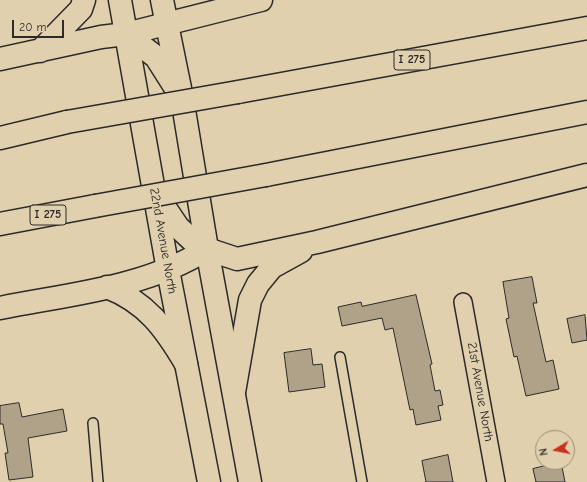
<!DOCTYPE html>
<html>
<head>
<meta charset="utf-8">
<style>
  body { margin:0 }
  #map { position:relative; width:587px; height:482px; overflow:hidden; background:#e1d0ad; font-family:"Comic Neue",sans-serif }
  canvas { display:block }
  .north { position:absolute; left:535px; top:430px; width:40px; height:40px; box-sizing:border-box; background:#e1d0ad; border:1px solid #988e79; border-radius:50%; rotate:260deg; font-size:11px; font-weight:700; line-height:16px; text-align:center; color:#2b2b2b }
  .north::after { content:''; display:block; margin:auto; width:14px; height:18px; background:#c8321e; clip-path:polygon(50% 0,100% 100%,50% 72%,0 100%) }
  .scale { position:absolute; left:12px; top:20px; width:52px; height:18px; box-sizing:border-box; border:2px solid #2b2b2b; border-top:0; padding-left:5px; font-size:12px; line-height:14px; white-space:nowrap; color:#2b2b2b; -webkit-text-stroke:3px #e1d0ad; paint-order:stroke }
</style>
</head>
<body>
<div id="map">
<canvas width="587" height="482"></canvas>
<div class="north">N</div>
<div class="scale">20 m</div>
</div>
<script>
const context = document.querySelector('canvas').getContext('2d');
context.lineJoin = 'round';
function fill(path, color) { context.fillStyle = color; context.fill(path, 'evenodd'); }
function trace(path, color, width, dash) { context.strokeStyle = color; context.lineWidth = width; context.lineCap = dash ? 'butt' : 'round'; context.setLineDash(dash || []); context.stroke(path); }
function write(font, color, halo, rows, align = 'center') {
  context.font = font + ' "Comic Neue",sans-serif'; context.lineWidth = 3; context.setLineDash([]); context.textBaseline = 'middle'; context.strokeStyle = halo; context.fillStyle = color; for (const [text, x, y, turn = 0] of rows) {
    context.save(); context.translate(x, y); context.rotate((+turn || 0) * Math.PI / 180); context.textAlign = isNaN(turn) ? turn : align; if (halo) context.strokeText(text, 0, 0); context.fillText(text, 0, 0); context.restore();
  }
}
const building = new Path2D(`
  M532,277L537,303H533L546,362L553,360L559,389L526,396L517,356L514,357L506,319L509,318L503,282Z
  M416,295L432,364L430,365L435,391L440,390L443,405L438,406L441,420L416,425L413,409L410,410L393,328L385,330L382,318L342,326L338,307L361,302L362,306Z
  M585,315L587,340L572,343L567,319Z
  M311,349L313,365L322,364L325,387L289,392L284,353Z
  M19,403L22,417L63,409L67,431L28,438L33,477L9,480L5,453H8L3,424H0V406Z
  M448,455L453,482H426L422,461Z
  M561,462L565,482H536L533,469Z`);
const service = new Path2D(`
  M340,357L362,482
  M93,423L98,482`);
const minor = new Path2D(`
  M463,302L496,482`);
const secondary = new Path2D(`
  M120,0L168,270L209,482
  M162,0L182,98L207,249L250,482`);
const motorway = new Path2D(`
  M126,34L156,57L182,98
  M40,51L81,9L84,0
  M0,59L101,37L126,34L261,0
  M238,92L587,28
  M0,138L67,122
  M266,175L587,112
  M153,190L178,227L193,241L207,249L237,259L317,242L587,175
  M0,224L95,206
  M107,287C146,302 165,328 186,364
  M0,308C69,294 146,288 207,249
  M234,392L250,300L258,284L272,267L301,251`);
const motorwayBridge = new Path2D(`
  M67,122L238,92
  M95,206L266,175`);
const shields = [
  [412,60,36],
  [48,215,36]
];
const shieldNames = [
  ["I 275",412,60],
  ["I 275",48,215]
];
const streetNames = [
  ["22nd Avenue North",163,241,80],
  ["21st Avenue North",480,392,80]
];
fill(building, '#afa289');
trace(building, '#2b2b2b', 1);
trace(service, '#2b2b2b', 12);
trace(minor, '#2b2b2b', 20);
trace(secondary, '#2b2b2b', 25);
trace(motorway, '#2b2b2b', 25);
trace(service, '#e1d0ad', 9);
trace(minor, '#e1d0ad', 17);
trace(secondary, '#e1d0ad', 22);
trace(motorway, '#e1d0ad', 22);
trace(motorwayBridge, '#2b2b2b', 25, []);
trace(motorwayBridge, '#e1d0ad', 22);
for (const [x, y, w] of shields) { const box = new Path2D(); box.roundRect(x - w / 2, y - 10, w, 20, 3); context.fillStyle = '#e1d0ad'; context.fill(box); trace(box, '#2b2b2b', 1); }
write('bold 12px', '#2b2b2b', null, shieldNames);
write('13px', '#2b2b2b', '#e1d0ad', streetNames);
</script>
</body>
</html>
